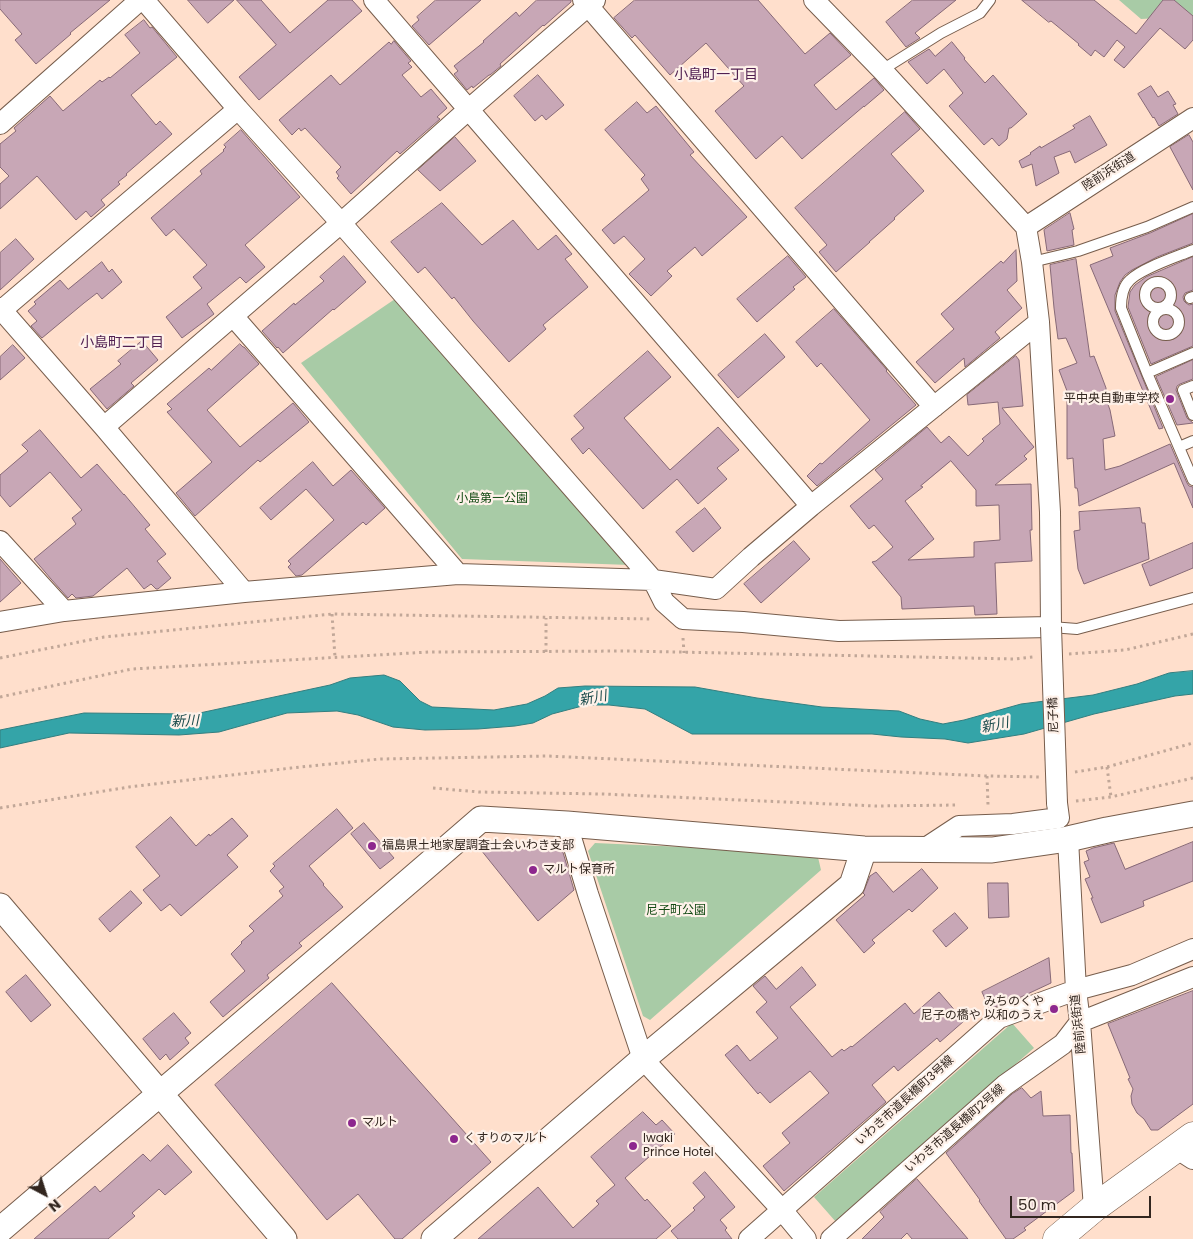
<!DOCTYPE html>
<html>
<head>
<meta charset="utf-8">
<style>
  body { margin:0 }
  #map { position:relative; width:1193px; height:1239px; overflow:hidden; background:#ffdfcc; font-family:Poppins,sans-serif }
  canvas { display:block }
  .north { position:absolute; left:20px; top:1169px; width:50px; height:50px; -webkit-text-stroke:4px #fef1e9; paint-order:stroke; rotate:140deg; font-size:14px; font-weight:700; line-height:20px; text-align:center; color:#32261f }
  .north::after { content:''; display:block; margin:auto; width:18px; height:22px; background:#32261f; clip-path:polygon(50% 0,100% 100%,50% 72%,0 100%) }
  .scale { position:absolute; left:1010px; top:1196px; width:141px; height:22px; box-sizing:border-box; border:2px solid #32261f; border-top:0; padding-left:6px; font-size:15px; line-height:18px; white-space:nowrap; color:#32261f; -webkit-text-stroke:4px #fef1e9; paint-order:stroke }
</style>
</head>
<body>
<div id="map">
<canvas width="1193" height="1239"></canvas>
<div class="north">N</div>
<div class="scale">50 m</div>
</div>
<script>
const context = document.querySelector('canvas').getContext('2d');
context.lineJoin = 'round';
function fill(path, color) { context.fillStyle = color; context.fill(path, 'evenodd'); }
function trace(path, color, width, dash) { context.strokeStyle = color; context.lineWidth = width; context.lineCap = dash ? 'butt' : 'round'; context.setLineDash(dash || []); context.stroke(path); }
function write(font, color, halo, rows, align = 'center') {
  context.font = font + ' Poppins,"Noto Sans JP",sans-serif'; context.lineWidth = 4.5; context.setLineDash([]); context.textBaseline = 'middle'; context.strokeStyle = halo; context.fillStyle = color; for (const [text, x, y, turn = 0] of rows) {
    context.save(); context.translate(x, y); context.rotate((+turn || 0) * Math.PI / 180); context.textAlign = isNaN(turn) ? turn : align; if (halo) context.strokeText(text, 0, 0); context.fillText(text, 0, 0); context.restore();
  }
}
const green = new Path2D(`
  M1119,0H1193V16L1141,19Z
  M395,299L630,565L462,559L301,363Z
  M595,843L817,853L821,870L650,1020L643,1016L588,851Z
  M1012,1023L1034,1048L836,1222L814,1197Z`);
const water = new Path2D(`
  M1193,671V694L1175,696L1094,714L1024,734L968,743L945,739L901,737L872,734H692L645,709L609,705H586L552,714L533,723L515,726L478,729L425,730L393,727L358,715L337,711L287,713L219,732L179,735L69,733L0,748V730L84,713L195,714L330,685L350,678L384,675L400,681L420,701L432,707L494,710L527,704L545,696L558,688L585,686L695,687L757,698L822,707L899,711L920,719L943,724L964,720L1021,704L1093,695L1137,684L1169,673Z`);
const building = new Path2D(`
  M0,0H110L70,33L71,34L36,64L15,40L22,34L0,9Z
  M188,0H234L208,23Z
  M237,0H261L290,33L328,0H352L362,11L259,100L239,77L276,45Z
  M436,0H481L429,45L412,26L419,20L417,17Z
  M537,0H571V2L544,26L543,25L500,64L501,66L490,75H489L473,88L472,86L467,90L454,74L458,71L454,66L484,42L483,41L516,12L519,16Z
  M635,0H758L805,54L830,33L851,55L814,85L836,110L874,78L884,90L864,107V106L802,159L782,136L756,159L715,111L744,86L706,43L670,75L635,35L632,38L614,18Z
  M913,0H956L915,33L920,38L906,47L886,22Z
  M1022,0H1094L1136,34L1163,0H1174L1193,16V40L1185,49L1160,28L1124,68L1114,60L1125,47L1117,40L1104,57L1095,50L1091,56L1078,45L1079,44L1051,21L1049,22Z
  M144,20L150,28L152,27L177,57L131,95L156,125L160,121L172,134L126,174L127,175L118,182L120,184L101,200L105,205L91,217L86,211L76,220L37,176L0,209V184L9,176L0,167V144L16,131L14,128L50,96L63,111L100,80L102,82L109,77L110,78L140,53L125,35Z
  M394,41L411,61L408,63L412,67L402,75L421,97L431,89L447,108L437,117L440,119L400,154L397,151L351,194L337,178L339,176L336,172L341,167L305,128L301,131L299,128L292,135L279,120L331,75L340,85L389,42L391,44Z
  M952,42L965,58L964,59L985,83L993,75L1027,114L1011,128H1009L1007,139L999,146L992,138L984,145L949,106L963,93L944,69L927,84L908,62L929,49L935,56Z
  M538,75L564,105L546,120L542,115L535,121L514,96Z
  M1151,86L1158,97L1168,91L1176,104L1173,105L1178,114L1159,126L1154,117L1153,118L1138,94Z
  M637,102L647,113L656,106L694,152L690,155L747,217L702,256L695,247L667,271L672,276L651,296L629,274L645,259L624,236L614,244L602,230L649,190L641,179L645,175L605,130Z
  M905,112L920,129L891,154L924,191L894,218L895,219L869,242H870L836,272L819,252L827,245L795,208Z
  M1090,116L1107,145L1075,163L1070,151L1054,157L1059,173L1036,186L1032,164L1022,168L1019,161L1031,154L1030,153L1040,146L1041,148L1075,128L1073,126Z
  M241,130L300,197L245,245L265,267L246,283L240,277L207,304L214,314L182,338L166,317L202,288L193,277L207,265L174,229L166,236L151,218L202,174L200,171L224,151L223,150L226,147L224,145Z
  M1189,135L1193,142V190L1170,147Z
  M455,137L476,161L440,191L418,170Z
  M442,203L482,245L513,220L538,250L556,235L572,254L565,259L588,287L543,325L546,329L509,362L473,321L454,297L452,299L425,267L418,273L391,242Z
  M1070,213L1074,229L1072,230L1074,245L1047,251L1044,230Z
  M1193,214V243L1157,257L1132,270L1125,275L1120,282L1115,295V311L1163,428L1159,429L1090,265L1113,256L1110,248L1150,233Z
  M16,239L34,259L0,290V253Z
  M1016,250L1017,281L1007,290L1022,308L995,332L1000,338L965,367L964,358L935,383L916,362L954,329L941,314L1001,261L1003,263Z
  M344,256L366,282L334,310L333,309L283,353L278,347L277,348L262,331L294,303L295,305L324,281L320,277Z
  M788,256L806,277L793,287L795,289L757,322L737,299Z
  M1193,257V290L1185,293L1183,297L1184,301L1186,303L1189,305L1193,304V346L1151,364L1128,307L1130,292L1135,285L1146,277Z
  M1076,259L1090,357L1094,356L1106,388V399L1110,410L1115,436L1103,439L1105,470L1120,466L1170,444L1187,483L1189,486L1193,487V508L1174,463L1079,506L1078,492L1077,488H1075L1073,458L1067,459V391L1059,370L1077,363L1066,338L1058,339L1054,308L1050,265Z
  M102,262L109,272L112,269L122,282L102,299L97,293L84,303L42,338L31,326L37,321L28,311L36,304L34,302L60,280L68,289Z
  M834,309L887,370L886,371L916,405L817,486L807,476L820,463L822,464L870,420L821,363L817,367L796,342Z
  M765,334L785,357L738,398L718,375Z
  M142,341L158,360L131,383L134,386L107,409L90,389L121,364L118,361Z
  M240,344L243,347H244L259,364L207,410L240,447L293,403L309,422L260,462L258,460L195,516L176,493L212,462L167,412L172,409L167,404L209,368L211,370Z
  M13,345L25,358L0,380V357Z
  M648,351L671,377L624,418L670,470L718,427L739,450L717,468L727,479L698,504L677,479L643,509L589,448L583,454L571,439L584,428L574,416Z
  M1016,356L1019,360L1023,406L1002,408L1034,447L1024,456L1027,459L995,485L1031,484L1032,530H1030L1032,561L995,563L997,614L975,615L974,606L902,609L901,597L872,562L876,561L893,547L874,525L869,529L850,506L883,479L875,470L927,427L941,443L949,436L968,456L984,441L982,439L1000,424L998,402L968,405L967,395ZM951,461L976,490V506L999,505L1000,540L974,542V557L908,560L934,539L905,501L923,487L921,486Z
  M1193,360V379L1180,384L1177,386L1176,390L1187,418L1193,423L1177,425L1156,377Z
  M40,430L81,478L97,464L124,495V494L150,525L145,529L166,554L157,561L171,578L158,589H156L151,584L144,589L127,568L93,596L76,598L72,594L68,598L51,579L34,559L76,524L72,518L82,510L50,472L10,507L0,495V475L28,451L22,445Z
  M313,462L333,486L351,470L385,508L366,525L363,522L302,575L296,576L288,567L291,564L288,561L334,520L306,489L271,520L260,508Z
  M705,508L721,528L693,552L676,532Z
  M1140,508L1142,523H1145L1149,559L1084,584L1078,569L1074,531L1080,530L1079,512Z
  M794,541L810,559L761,603L744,584Z
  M1193,543V568L1150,586L1142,565Z
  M0,559L21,583L0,602Z
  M337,809L353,828L309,866L324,884L323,885L343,907L299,943L302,946L267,975L269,978L223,1017L210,1002L245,971L231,954L242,943L241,942L254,931L249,926L283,896L279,891L284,887L270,871L275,866L273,864Z
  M171,817L196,846L209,834L210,836L232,818L248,836L227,855L238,867L181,916L170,904L161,911L143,890L160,876L136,847Z
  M364,823L394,858L380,869L351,834Z
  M1193,842V881L1143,901L1144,906L1101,923L1091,898H1093L1085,879L1090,877L1084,862L1089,860L1086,851L1093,848L1114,843L1125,869Z
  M498,844L562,849L574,890L538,921L481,850Z
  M922,869L938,888L912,912L909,909L872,940L875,943L864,953L836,920L865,895L863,893L870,876L876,872L893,892Z
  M988,883H1008L1009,917L989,918Z
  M131,891L142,903L110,932L99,919Z
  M955,913L968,928L946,947L933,931Z
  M1049,958L1051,983L1021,997L995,1007L990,1010L982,992Z
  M802,967L816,985L790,1007L832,1057L842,1049L844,1051L851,1046L852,1047L905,1003L914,1014L939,992L964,1021L940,1042L937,1038L898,1071L894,1066L872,1085L886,1102L784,1191L763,1166L790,1143L782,1133L829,1093L810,1071L770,1103L760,1092L758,1094L725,1055L737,1045L750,1061L778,1038L756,1012L767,1002L753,986L765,976L776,989Z
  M26,975L51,1005L31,1022L6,992Z
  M332,983L491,1162L402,1239H395L358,1194L327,1220L215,1085Z
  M1193,991V1104L1158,1130H1151L1144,1119L1137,1113L1132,1104L1131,1096L1133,1089L1128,1079L1130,1078L1108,1024Z
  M174,1013L191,1033L185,1038L189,1043L170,1060L166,1054L160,1060L143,1039Z
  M1022,1088L1031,1098L1041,1091L1043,1116L1070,1115L1071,1153H1072L1074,1191L1024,1228L1026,1230L1013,1239H1006L979,1201L980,1200L946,1153L1012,1094Z
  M643,1112L656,1125L662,1120L675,1134L625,1178L645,1201L647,1199L671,1226L656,1239H478L538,1187L573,1228L599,1204L596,1201L615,1185L591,1157Z
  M168,1145L192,1172L165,1195L159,1189L132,1213L135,1216L108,1239H34L95,1186L100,1192L143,1154L150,1161Z
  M705,1172L735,1207L720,1220L727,1228L725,1230L732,1239H678L671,1231L695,1210L693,1208L705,1197L693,1183Z
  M917,1179L968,1239H912L907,1233L901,1239H862L884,1217L880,1212Z`);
const path = new Path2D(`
  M332,614L335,657
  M683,638L684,653
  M546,652V618
  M1069,654L1125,650L1193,634
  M0,658L104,637L332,614L653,619
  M0,697L132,669L429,652L628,651L1015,659L1033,657
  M1107,767L1111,797
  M1075,772L1107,767L1193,743
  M987,776L988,805
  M433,788L479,792L603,794L876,806L957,805
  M1076,801L1111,797L1193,778
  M0,808L129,787L291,768L380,759L547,756L987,776L1039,777`);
const service = new Path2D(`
  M882,70L941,33L980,13L990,0
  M1193,250C1176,257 1142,268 1130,280C1122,287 1121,298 1121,308L1147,373L1193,480
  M1032,262L1078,251L1147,227L1193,207
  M1145 295a13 13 0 1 1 26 0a13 13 0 1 1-26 0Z
  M1190,298L1193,297
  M1153 322a13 13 0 1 1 26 0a13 13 0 1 1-26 0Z
  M1147,373L1193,353
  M1193,386L1183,390L1193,415
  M1179,447L1193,441
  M1051,627L1077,629L1193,598`);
const minor = new Path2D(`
  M144,0L238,109L341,223L653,580L716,589L751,557L811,506L1039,322
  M374,0L811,506
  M583,0L934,407
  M0,124L140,0
  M1026,227L1193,118
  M0,308L104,427L244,592
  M2,310L238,109
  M233,316L458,574
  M104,427L341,223L468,110L595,0
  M0,541L64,611
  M0,622L64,611L244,592L458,574L653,580L664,602L683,619L743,622L839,631L1051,627L1050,512L1039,322L1032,262L1026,227L882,70L814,0
  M567,824L588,894L643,1059L782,1210L806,1239
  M1068,839L1076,990L1080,1022L1094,1208
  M924,849L959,826L1013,824L1059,818L1057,803
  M1176,1148L1193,1159
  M749,1239L999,1018L1076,990L1132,975L1193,949
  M831,1239L1005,1085L1063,1044L1080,1022L1193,977`);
const tertiary = new Path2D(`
  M0,906L284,1239
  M0,1230C160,1093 322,957 481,819L567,824L864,849L992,850L1068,839L1107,830L1193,814
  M434,1239L643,1059L852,885L864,849`);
const primary = new Path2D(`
  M1057,1239L1094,1208L1193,1136`);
const minorBridge = new Path2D(`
  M1051,627L1057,803`);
const markers = [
  [1170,399,5,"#8d278e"],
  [372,846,5,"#8d278e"],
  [533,870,5,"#8d278e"],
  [1054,1009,5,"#8d278e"],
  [352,1123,5,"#8d278e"],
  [454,1139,5,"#8d278e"],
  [633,1146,5,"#8d278e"]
];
const streetNames = [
  ["陸前浜街道",1109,172,-33],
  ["尼子橋",1054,715,-92],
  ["陸前浜街道",1079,1024,-96],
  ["いわき市道長橋町3号線",905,1101,-42],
  ["いわき市道長橋町2号線",955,1129,-41]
];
const poiNames = [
  ["平中央自動車学校",1160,399,"right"],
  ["福島県土地家屋調査士会いわき支部",382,846],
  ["マルト保育所",543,870],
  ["みちのくや",1044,1002,"right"],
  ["尼子の橋や 以和のうえ",1044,1016,"right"],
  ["マルト",362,1123],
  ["くすりのマルト",464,1139],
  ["Iwaki",643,1139],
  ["Prince Hotel",643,1153]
];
const parkNames = [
  ["小島第一公園",492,499],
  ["尼子町公園",676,911]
];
const neighbourhoodNames = [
  ["小島町一丁目",716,75],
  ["小島町二丁目",122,343]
];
const waterNames = [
  ["新川",593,699,-11],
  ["新川",185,722,-2],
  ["新川",995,726,-12]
];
fill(green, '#a8cba6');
fill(water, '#34a4a8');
trace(water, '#337e7f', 1);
fill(building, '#c8a7b6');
trace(building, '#876977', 1);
trace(service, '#775d4c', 12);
trace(minor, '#775d4c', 22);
trace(tertiary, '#775d4c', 27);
trace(primary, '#775d4c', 29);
trace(path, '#c1a798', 3, [2.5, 4]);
trace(service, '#fff', 10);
trace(minor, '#fff', 20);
trace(tertiary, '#fff', 25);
trace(primary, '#fff', 28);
trace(minorBridge, '#775d4c', 22, []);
trace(minorBridge, '#fff', 20);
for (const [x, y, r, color] of markers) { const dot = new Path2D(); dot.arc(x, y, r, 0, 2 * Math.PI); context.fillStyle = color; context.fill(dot); trace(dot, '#fef1e9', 2); }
write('12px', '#32261f', '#fef1e9', streetNames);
write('12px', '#32261f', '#fef1e9', poiNames, 'left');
write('12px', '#124a13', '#fef1e9', parkNames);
write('14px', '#512051', '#fef1e9', neighbourhoodNames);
write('italic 14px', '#1a4a4b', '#fef1e9', waterNames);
</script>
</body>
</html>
